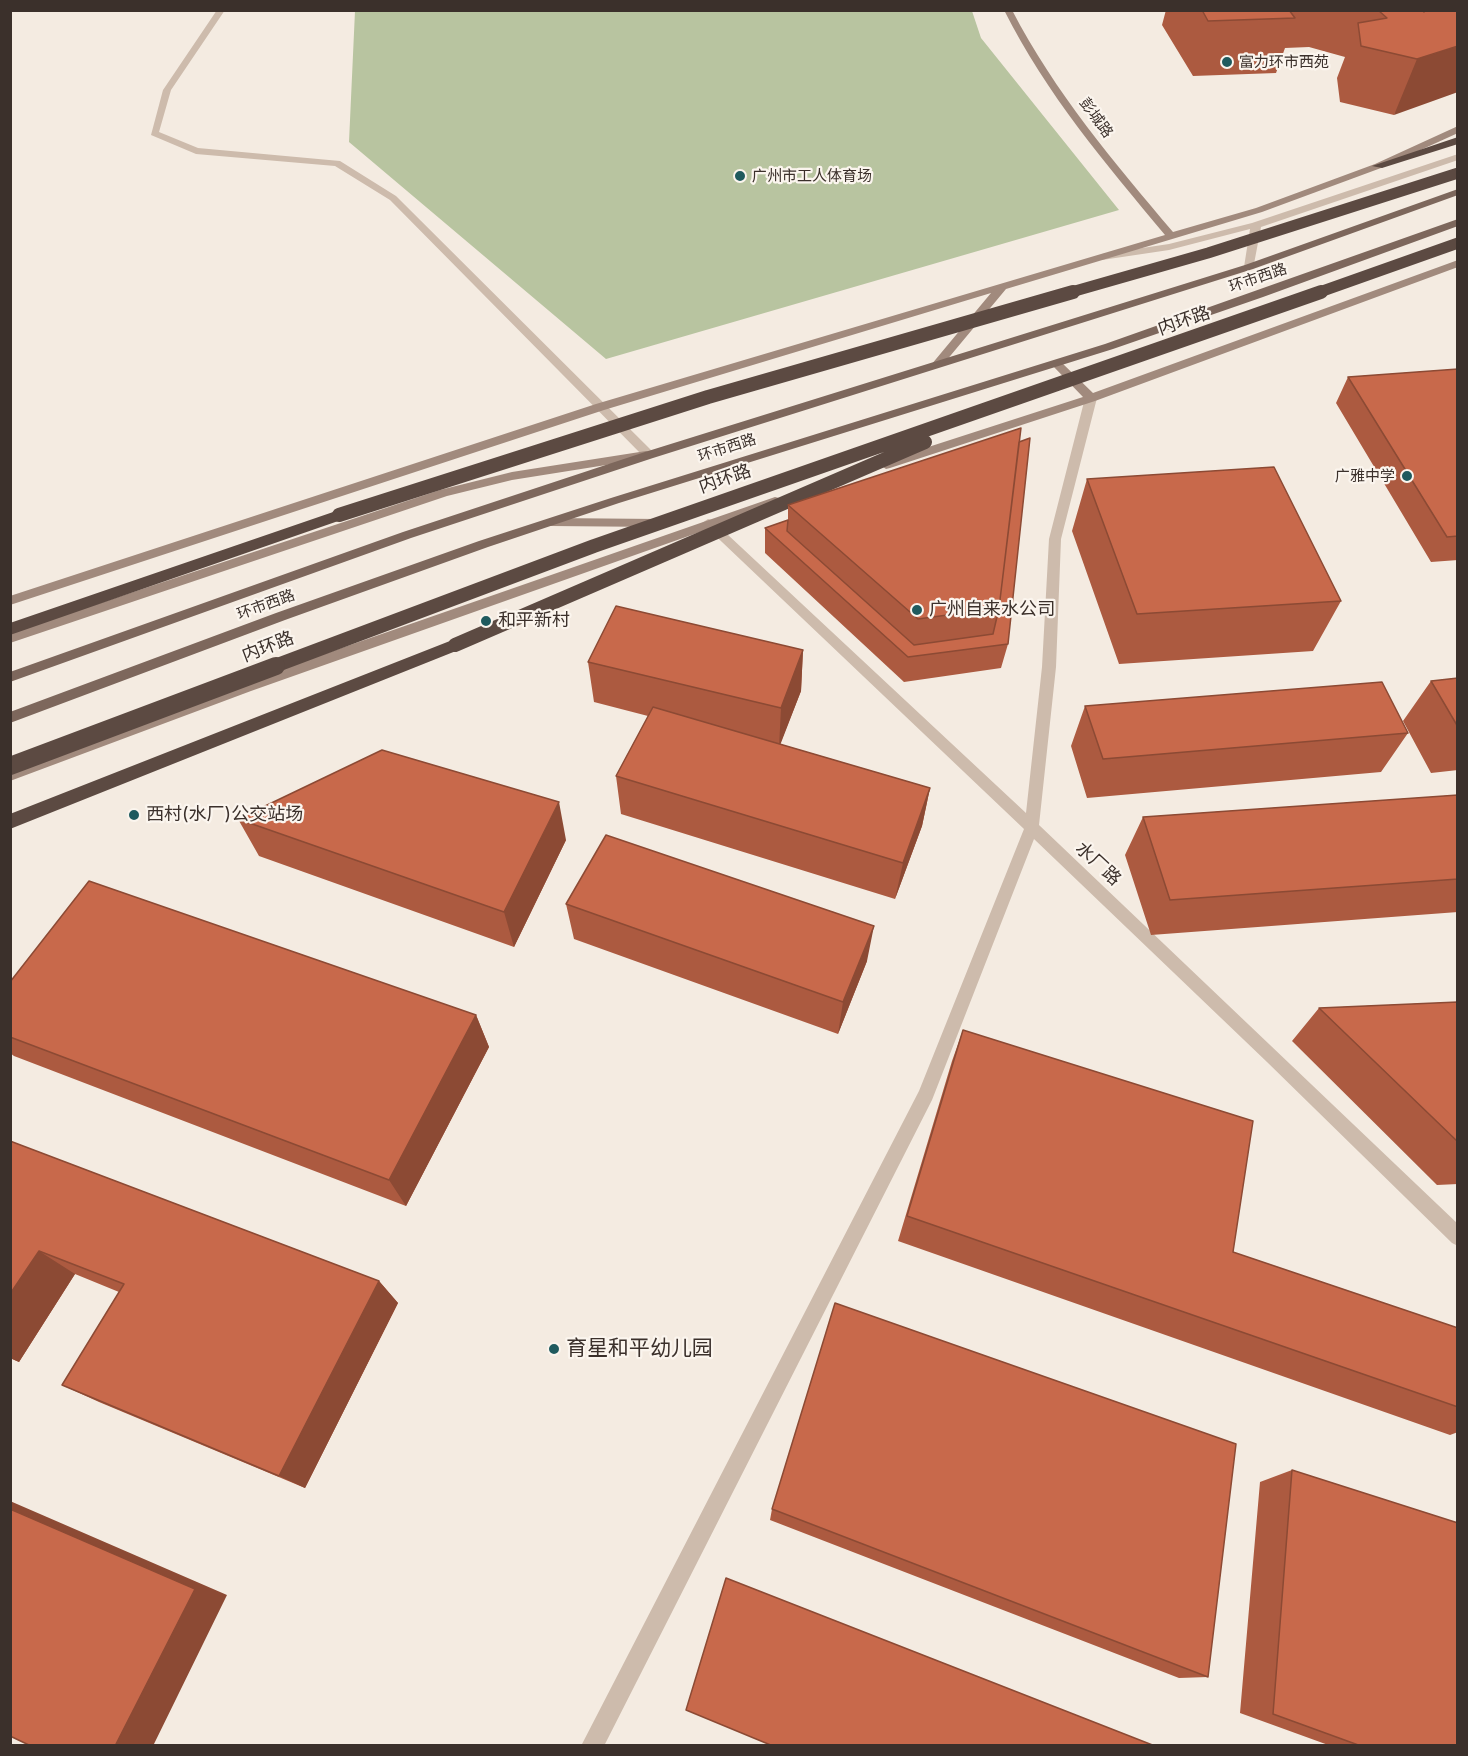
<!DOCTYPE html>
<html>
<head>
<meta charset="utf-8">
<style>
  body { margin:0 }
  #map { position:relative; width:1468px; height:1756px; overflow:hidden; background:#f4ebe1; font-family:Inter,sans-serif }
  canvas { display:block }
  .frame { position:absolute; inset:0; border:12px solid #3b302b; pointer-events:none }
</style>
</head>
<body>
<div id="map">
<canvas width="1468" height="1756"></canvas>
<div class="frame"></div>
</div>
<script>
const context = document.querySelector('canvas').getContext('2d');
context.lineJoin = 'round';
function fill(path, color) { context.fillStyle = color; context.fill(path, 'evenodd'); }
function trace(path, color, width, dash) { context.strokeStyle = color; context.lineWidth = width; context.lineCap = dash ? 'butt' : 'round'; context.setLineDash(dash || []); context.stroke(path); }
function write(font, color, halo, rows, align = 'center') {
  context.font = font + ' Inter,"Noto Sans SC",sans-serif'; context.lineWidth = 4.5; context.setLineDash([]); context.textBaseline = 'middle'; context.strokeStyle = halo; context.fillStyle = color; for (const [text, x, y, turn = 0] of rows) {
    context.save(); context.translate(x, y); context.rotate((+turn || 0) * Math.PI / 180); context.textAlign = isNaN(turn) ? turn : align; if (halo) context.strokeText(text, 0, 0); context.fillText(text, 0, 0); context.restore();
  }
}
const green = new Path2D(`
  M355,11H972L981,38L1119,210L606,359L349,142Z`);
const street = new Path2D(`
  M217,10H225L171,90L159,132L198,148L340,161L396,196L653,452V458H645L390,200L335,166L196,154L151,135L163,90Z
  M1458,154V160L1261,227L1253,269L1244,267L1250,229L1169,250L1102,260L1097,257L1102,254L1169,244L1252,223Z
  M1091,394L1097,398L1061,539L1056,667L1039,825L1458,1224V1246L1452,1243L1267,1062L1034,839L932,1100L604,1746H581L919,1091L1024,829L702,523L708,519L712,520L1026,813L1042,667L1049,539L1085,398Z`);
const secondary = new Path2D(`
  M1004,10H1012C1055,93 1114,162 1173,232L1256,208L1375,164L1458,126V133L1381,168L1262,212L1006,289L941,367H933L931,365L991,293L604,410L10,605V596L596,404L1165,235C1106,164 1046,94 1004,10Z
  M1458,260V267L1095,401L890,468L886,469L880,465L882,462L1083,397L1053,366V362H1061L1093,393Z
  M646,451L650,452V458L512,480L447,496L10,643V633L440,490L512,472Z
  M775,497L779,498V504L251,691L10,781V770L241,683Z
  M551,518L659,519L665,523L659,527L551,526L545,522Z`);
const primary = new Path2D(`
  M1458,189V195L1253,269L653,458L411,538L10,682V672L403,532L645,452L1245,265Z
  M1458,219V226L1263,297L1113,349L619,503L488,547L285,620L10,723V712L276,613L479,541L611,498L1105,344Z`);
const highway = new Path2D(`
  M1458,137V144L1382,168L1372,166Z
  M339,510L346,515L344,519L10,635V623Z
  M455,639L463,645L461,649L10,829V814Z`);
const highwayBridgeFar2 = new Path2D(`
  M1068,293L1208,253L1458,173
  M1317,293L1458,243`);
const highwayBridgeFar1 = new Path2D(`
  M339,515L708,397L1073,292
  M455,645L925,442
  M272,667L594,546L1321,292`);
const highwayBridge = new Path2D(`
  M10,766L276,666`);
const wall = new Path2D(`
  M1166,10H1458L1394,115L1340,102L1337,78L1345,57L1309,47L1285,48L1276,73L1193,76L1162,25Z
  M1458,369V560L1431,562L1336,403L1348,377Z
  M1019,442L1008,644L1001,668L904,682L765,553V528L788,520V505Z
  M1087,479L1341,601L1313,651L1119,664L1072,531Z
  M803,650L801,691L780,744L930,788L922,826L895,899L621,814L616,776L648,716L594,702L588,662Z
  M1458,678V770L1431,773L1403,721L1431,681Z
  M1085,706L1408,733L1381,772L1087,798L1071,746Z
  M1458,795V912L1151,935L1125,855L1143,817Z
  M238,819L566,840L514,947L259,856Z
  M566,904L867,961L838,1034L574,939Z
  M10,982L476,1015L489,1047L406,1206L14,1056L10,1053Z
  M1458,1002V1184L1437,1185L1292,1041L1319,1008Z
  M963,1030L1233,1252L1458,1328V1432L1450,1435L898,1241L952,1061Z
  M10,1141L379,1281L398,1303L305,1488L99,1402L62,1385L119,1292L75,1274L19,1362L10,1358Z
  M1292,1470L1458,1746H1331L1240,1713L1260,1482Z
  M772,1509L1208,1677L1179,1678L770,1520Z`);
const shadedWall = new Path2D(`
  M1458,46V92L1394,115L1417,59Z
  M803,650L801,691L779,748L781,708Z
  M930,788L922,826L895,899L903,863Z
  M559,802L566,840L514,947L504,912Z
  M874,926L867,961L838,1034L843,1002Z
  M476,1015L489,1047L406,1206L389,1180Z
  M39,1251L75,1274L19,1362L10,1358V1294Z
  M379,1281L398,1303L305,1488L279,1476Z
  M10,1501L227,1595L153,1746H115L10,1509Z`);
const building = new Path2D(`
  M1202,10H1289L1295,18L1208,21Z
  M1378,10H1422L1424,12L1427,10H1458V46L1417,59L1361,46L1358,23L1387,18Z
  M1458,369V536L1447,537L1348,377Z
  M1021,428L999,608L918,619L788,505Z
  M1030,438L1008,644L908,657L765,528L788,520L787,531L914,645L993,634L999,608L1019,442Z
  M1274,467L1341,601L1137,614L1087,479Z
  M616,606L803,650L781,708L588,662Z
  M1458,678V727L1431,681Z
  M1382,682L1408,733L1103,759L1085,706Z
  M653,707L930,788L903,863L616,776Z
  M382,750L559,802L504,912L238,819Z
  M1458,795V879L1170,900L1143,817Z
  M606,835L874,926L843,1002L566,904Z
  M89,881L476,1015L389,1180L10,1037V982Z
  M1458,1002V1142L1319,1008Z
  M963,1030L1253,1121L1233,1252L1458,1328V1407L907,1216Z
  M10,1141L379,1281L279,1476L62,1385L124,1284L39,1251L10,1294Z
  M835,1303L1236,1444L1208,1677L772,1509Z
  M1292,1470L1458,1523V1746H1361L1273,1714Z
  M10,1509L195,1589L115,1746H31L10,1736Z
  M726,1578L1155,1746H773L686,1710Z`);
const markers = [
  [1227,62,6,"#1f5a5e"],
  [740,176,6,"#1f5a5e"],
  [1407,476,6,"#1f5a5e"],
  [917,610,6,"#1f5a5e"],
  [486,621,6,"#1f5a5e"],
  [134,815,6,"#1f5a5e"],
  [554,1349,6,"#1f5a5e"]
];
const farPoinames = [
  ["富力环市西苑",1239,62],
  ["广州市工人体育场",752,176],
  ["广雅中学",1395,476,"right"]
];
const farStreetnames = [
  ["彭城路",1096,118,54],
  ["环市西路",1258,278,-19],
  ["环市西路",727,448,-18],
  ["环市西路",266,605,-20]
];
const streetNames = [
  ["内环路",1184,321,-19],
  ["内环路",725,479,-19],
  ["内环路",268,647,-21],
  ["水厂路",1098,864,43]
];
const poiNames = [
  ["广州自来水公司",929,610],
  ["和平新村",498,621],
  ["西村(水厂)公交站场",146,815]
];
const nearPoinames = [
  ["育星和平幼儿园",566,1349]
];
fill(green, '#b8c4a0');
fill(street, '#cdbbac');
fill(secondary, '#a18a7d');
fill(primary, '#7d675c');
fill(highway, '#5c4a42');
trace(highwayBridgeFar2, '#5c4a42', 11);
trace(highwayBridgeFar1, '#5c4a42', 14);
trace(highwayBridge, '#5c4a42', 18);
fill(wall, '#ac5a40');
fill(shadedWall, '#8c4a34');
fill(building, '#c8694b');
trace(building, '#8c4a34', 1.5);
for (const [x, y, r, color] of markers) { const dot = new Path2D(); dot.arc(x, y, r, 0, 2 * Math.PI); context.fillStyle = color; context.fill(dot); trace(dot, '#fbf5ee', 2); }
write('15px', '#3b302b', '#fbf5ee', farPoinames, 'left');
write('15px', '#3b302b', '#fbf5ee', farStreetnames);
write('18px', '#3b302b', '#fbf5ee', streetNames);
write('18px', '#3b302b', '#fbf5ee', poiNames, 'left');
write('21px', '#3b302b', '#fbf5ee', nearPoinames, 'left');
</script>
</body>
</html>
